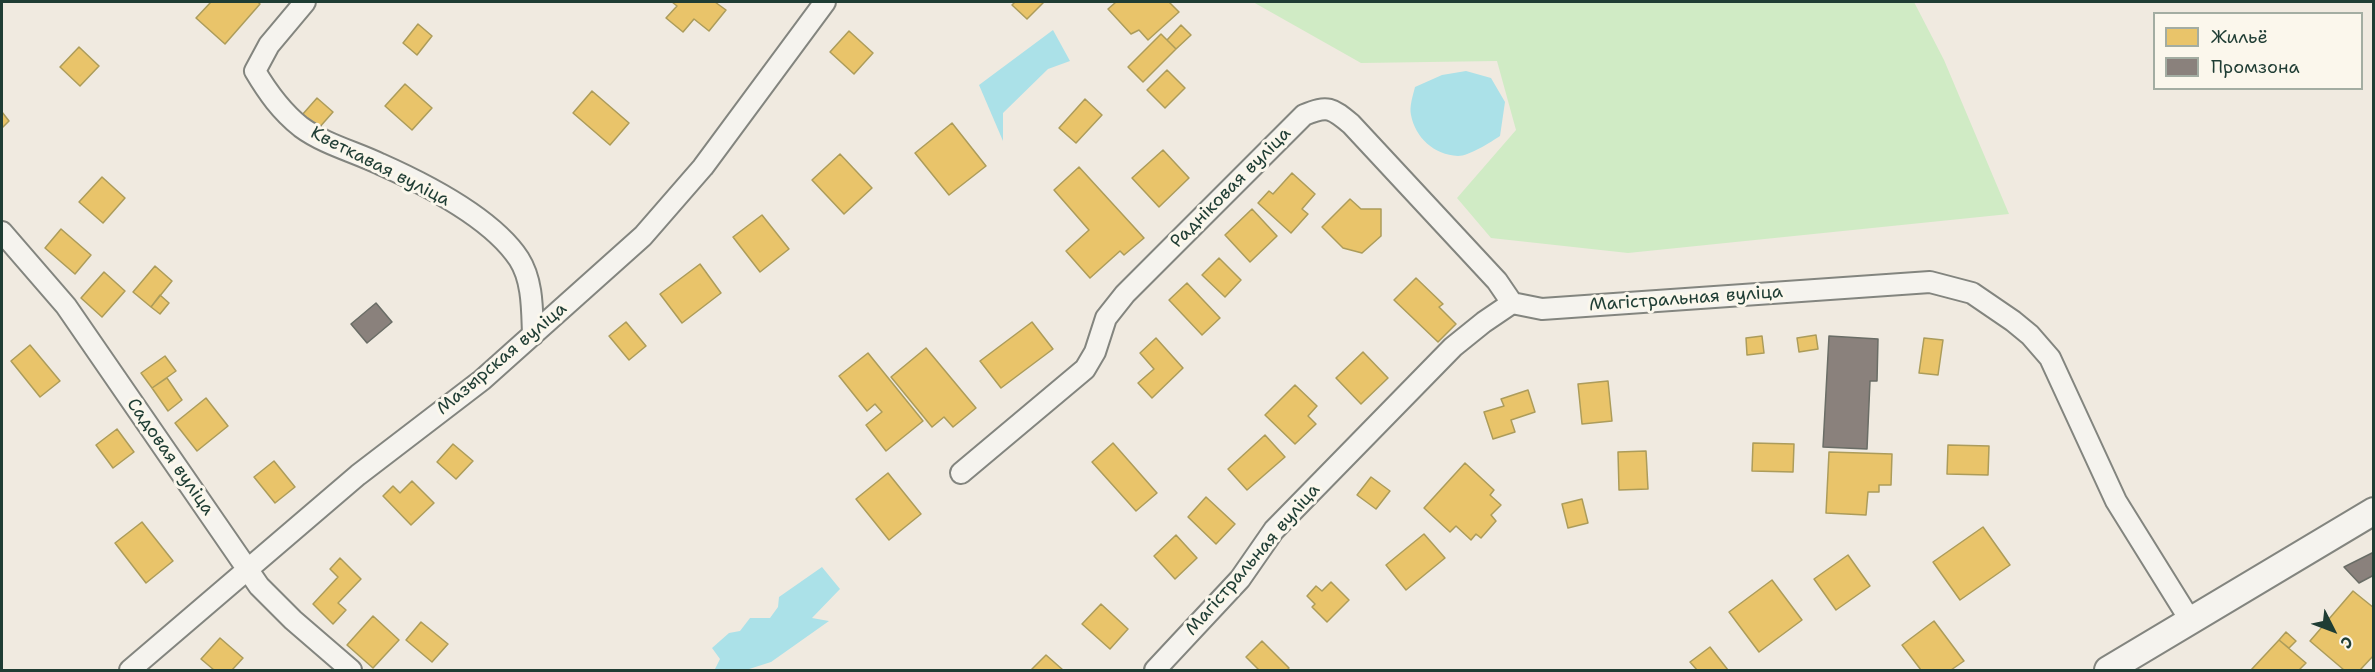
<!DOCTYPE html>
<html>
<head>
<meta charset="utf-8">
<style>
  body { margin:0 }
  #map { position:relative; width:2375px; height:672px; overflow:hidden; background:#f0eae0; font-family:"Shantell Sans",sans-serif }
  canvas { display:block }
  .frame { position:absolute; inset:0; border:3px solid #1f3d34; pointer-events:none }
  .legend { position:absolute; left:2153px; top:12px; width:210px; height:78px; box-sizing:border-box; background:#fbf7ec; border:2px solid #a3ada2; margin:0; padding:8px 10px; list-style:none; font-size:18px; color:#1f3d34 }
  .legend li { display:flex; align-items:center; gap:12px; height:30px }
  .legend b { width:30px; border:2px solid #a3ada2 }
  .north { position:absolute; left:2303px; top:600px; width:60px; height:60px; -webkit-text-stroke:4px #fbf7ec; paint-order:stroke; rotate:132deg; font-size:16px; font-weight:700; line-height:24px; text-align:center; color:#1f3d34 }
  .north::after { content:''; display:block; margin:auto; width:21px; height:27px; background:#1f3d34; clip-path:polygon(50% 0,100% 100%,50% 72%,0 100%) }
</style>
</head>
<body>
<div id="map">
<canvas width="2375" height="672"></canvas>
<div class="frame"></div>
<ul class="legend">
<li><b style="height:16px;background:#e9c46a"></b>Жильё</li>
<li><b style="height:16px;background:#8a817c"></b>Промзона</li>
</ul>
<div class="north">С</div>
</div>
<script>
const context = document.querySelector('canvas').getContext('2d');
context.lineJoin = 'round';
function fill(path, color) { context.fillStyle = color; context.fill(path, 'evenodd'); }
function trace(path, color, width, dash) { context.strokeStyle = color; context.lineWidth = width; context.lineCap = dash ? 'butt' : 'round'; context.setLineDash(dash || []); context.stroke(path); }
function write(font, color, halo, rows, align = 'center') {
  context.font = font + ' "Shantell Sans",sans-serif'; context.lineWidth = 6; context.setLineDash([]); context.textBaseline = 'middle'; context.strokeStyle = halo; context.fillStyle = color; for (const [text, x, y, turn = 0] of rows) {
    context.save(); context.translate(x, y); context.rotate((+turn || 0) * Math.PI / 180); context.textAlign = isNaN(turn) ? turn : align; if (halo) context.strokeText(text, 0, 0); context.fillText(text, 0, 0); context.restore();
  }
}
const green = new Path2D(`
  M1253,2H1914L1944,60L2009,214L1628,253L1491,238L1457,198L1516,130L1497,61L1361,63Z`);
const water = new Path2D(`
  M1053,30L1070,61L1048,69L1003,113V141L979,85Z
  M1466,71L1491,78L1505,102L1500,136C1491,142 1469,156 1458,156C1434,155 1415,137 1411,115C1409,107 1413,95 1415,87L1442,75Z
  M822,567L840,589L812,618L829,621L771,662L746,670H717L715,669L720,659L712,648L729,633L740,631L750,618H770L778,607L779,597Z`);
const homes = new Path2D(`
  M211,2H258L260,4L225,44L196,18Z
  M672,2H715L726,10L709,31L694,19L683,32L666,18L677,6Z
  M1015,2H1044L1027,19L1012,5Z
  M1116,2H1169L1179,12L1148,40L1139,30L1131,34L1108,9Z
  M418,24L432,36L417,55L403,43Z
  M1181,25L1191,35L1176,49L1167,40Z
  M849,31L873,53L854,74L830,52Z
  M1161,34L1176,49L1143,82L1128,67Z
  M79,47L99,66L80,86L60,67Z
  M1167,70L1185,88L1165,108L1147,90Z
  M405,84L432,108L412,130L385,106Z
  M592,91L629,123L610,145L573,113Z
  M317,98L333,112L318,129L302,115Z
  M1085,99L1102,115L1076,143L1059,128Z
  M2,112L9,121L2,128Z
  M952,123L986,166L949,195L915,153Z
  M1163,150L1189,178L1159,207L1132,178Z
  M840,154L872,188L844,214L812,180Z
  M1079,167L1144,238L1124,255L1120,251L1090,278L1066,251L1089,230L1054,190Z
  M1292,173L1315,194L1302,209L1308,214L1291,233L1258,203L1269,191L1273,194Z
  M102,177L125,198L103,223L79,202Z
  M1350,199L1361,209H1381V236L1362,253L1343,248L1322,227Z
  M1252,209L1277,236L1250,262L1225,235Z
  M762,215L789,249L760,272L733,237Z
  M61,229L91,255L75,274L45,248Z
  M1219,258L1241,280L1225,297L1202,275Z
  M700,264L721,293L682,323L660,294Z
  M155,266L172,281L151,307L133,292Z
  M104,272L125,291L102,317L81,298Z
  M1416,278L1443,304L1439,307L1456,324L1438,342L1394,300Z
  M1187,283L1220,318L1202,335L1169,300Z
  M160,295L169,303L160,314L151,307Z
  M626,322L646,346L629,360L609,336Z
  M1032,322L1053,349L1001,388L980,361Z
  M1816,335L1818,349L1799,352L1797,338Z
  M1762,336L1764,353L1747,355L1746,338Z
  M1156,338L1183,368L1152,398L1138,383L1154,369L1140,353Z
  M1924,338L1943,340L1938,375L1919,373Z
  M30,345L60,381L40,397L11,361Z
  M926,348L976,408L953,427L944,417L932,427L891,377Z
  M1363,352L1388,378L1361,404L1336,378Z
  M868,353L923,421L886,451L866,425L882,412L875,404L867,411L839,376Z
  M165,356L176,371L152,388L141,373Z
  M167,378L182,400L168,411L152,388Z
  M1608,381L1612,421L1582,424L1578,384Z
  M1295,385L1317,406L1308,416L1316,424L1295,444L1265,415Z
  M1528,390L1535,412L1511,420L1515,432L1493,439L1484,412L1504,406L1501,399Z
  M206,398L228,426L197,451L175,423Z
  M117,429L134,452L113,468L96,445Z
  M1265,435L1285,457L1247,490L1228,469Z
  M1113,443L1157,493L1136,511L1092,462Z
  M1753,443L1794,444L1793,472L1752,471Z
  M453,444L473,461L456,479L437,462Z
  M1948,445L1989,446L1988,475L1947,474Z
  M1646,451L1648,489L1619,490L1618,452Z
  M1829,452L1892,454L1891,485H1879V492H1868L1866,515L1826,513Z
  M274,461L295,487L275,503L254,477Z
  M1465,463L1494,490L1490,495L1501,505L1491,515L1496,521L1481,538L1476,534L1471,540L1456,526L1450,532L1424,508Z
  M888,473L921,514L889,540L856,499Z
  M1371,477L1390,491L1376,509L1357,495Z
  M412,481L434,503L411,525L383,496L393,486L400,493Z
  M1206,497L1235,524L1216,544L1188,517Z
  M1582,499L1588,523L1568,528L1562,504Z
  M142,522L173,561L146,583L115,543Z
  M1983,527L2010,565L1960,600L1933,562Z
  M1424,534L1445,558L1406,590L1386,565Z
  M1176,535L1197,558L1175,579L1154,556Z
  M1848,555L1870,586L1836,610L1814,579Z
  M340,558L361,579L338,603L346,610L333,624L313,604L338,577L330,569Z
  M1772,580L1802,620L1759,652L1729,612Z
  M1331,582L1349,600L1327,622L1312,607L1315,604L1307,596L1316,586L1322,591Z
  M2353,591L2374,608V655L2360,670H2344L2310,641Z
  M1101,604L1128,629L1110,649L1082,624Z
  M373,616L399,640L373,668L347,645Z
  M1934,621L1964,661L1951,670H1921L1902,645Z
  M421,622L448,644L432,662L406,640Z
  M2286,632L2296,641L2289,648L2279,640Z
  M220,638L243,658L232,670H214L201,659Z
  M2279,640L2306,663L2299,670H2251Z
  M1262,641L1289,668L1287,670H1259L1246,657Z
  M1710,647L1728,670H1697L1690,662Z
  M1046,655L1063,670H1031Z`);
const industry = new Path2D(`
  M376,303L392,322L367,343L351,324Z
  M1829,336L1878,339L1877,381H1870L1867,449L1823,447Z
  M2374,552V575L2359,583L2344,567Z`);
const minor = new Path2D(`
  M305,2L269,45L255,71C268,93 281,111 301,127C324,144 355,152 380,164C425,184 492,218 519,259C533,281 532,310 533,335
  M2,232L66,306L259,586L293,620L351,670
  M961,473L1085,369L1095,352L1106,318L1125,294L1304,115C1328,105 1332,108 1351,124L1497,281L1512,303
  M130,670L358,475L482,380L643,236L703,167L825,2
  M1155,670L1240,579L1274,530L1453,347L1484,322L1512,303L1542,309L1930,282L1972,293L2013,321L2030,335L2050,358L2116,501L2190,620`);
const tertiary = new Path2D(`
  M2108,670L2374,511`);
const streetNames = [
  ["Кветкавая вуліца",380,167,27],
  ["Радніковая вуліца",1231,188,-45],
  ["Магістральная вуліца",1686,299,-4],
  ["Мазырская вуліца",502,359,-40],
  ["Садовая вуліца",170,457,55],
  ["Магістральная вуліца",1253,560,-49]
];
fill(green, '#d0ebc5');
fill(water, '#abe1e8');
fill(homes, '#e9c46a');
trace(homes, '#ac9c5a', 1.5);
fill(industry, '#8a817c');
trace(industry, '#6a6d66', 1.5);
trace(minor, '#83857f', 24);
trace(tertiary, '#83857f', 30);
trace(minor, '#f5f3ee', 20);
trace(tertiary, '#f5f3ee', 26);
write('18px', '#1f3d34', '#fbf7ec', streetNames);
</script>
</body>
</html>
